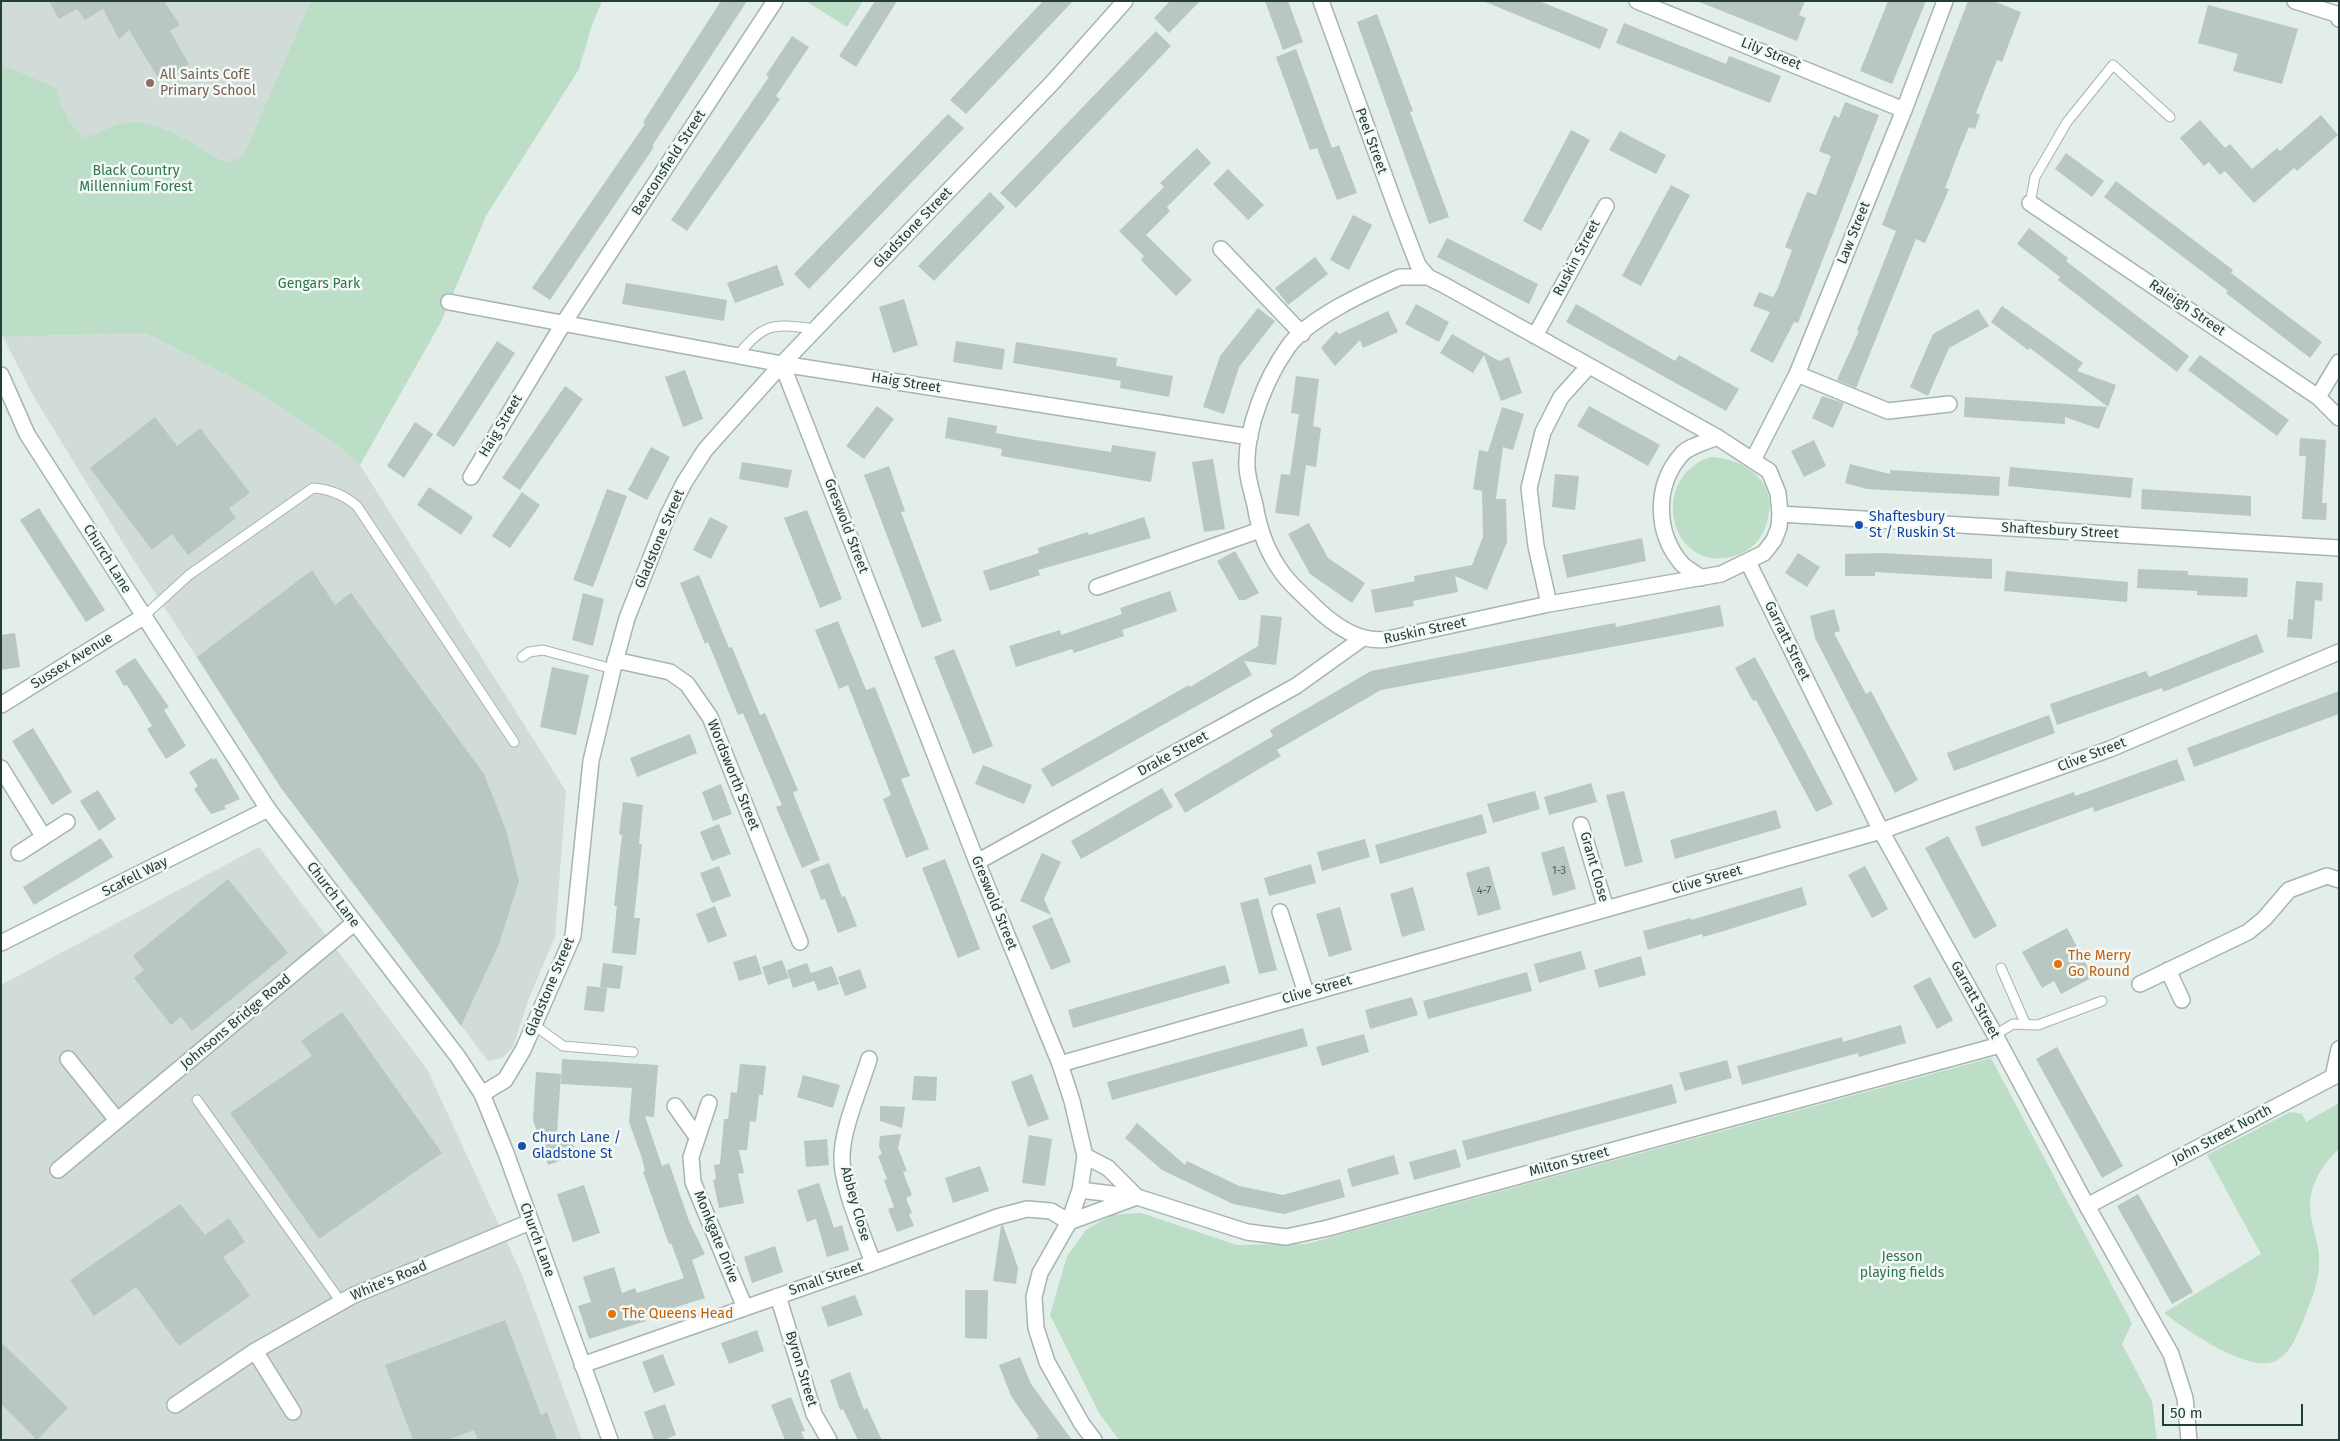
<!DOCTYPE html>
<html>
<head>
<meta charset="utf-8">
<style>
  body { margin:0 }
  #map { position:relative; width:2340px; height:1441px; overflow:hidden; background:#e3ede9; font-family:"Fira Sans",sans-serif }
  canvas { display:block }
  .frame { position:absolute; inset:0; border:2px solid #233e38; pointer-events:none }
  .scale { position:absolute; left:2162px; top:1404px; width:141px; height:22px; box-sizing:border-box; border:2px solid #233e38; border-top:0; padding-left:6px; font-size:15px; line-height:18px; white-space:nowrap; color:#233e38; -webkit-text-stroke:4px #f3f9f6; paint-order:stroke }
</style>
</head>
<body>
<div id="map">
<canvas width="2340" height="1441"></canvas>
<div class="frame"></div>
<div class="scale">50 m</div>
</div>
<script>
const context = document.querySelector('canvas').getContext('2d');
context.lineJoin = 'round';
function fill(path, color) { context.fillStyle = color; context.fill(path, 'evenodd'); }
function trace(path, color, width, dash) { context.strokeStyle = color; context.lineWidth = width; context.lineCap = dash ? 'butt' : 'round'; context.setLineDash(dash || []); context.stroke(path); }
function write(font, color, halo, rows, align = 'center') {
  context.font = font + ' "Fira Sans",sans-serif'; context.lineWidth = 5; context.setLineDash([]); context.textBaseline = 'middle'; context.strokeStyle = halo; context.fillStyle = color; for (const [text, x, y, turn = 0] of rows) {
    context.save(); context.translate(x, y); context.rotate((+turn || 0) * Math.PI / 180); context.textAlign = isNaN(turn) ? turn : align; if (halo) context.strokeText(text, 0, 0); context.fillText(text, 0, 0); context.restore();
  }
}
const built = new Path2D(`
  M1,1H333L263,166L1,236Z
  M146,333L242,383L336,444L360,465L566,791L555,937L529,998L513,1047L502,1058L488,1061L281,788L128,551L31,392L3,337Z
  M259,847L427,1069L522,1275L582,1440H1V985Z`);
const green = new Path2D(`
  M311,1H602L591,28L579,69L486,216L441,322L360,465L336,444L242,383L146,333L3,337L1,331V65L55,87C61,108 68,123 84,138C97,135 107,128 120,124C152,114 198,147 225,163L243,157Z
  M806,1H863L847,27Z
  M1710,457C1745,458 1780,483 1767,522C1762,539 1752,551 1734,556C1672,575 1646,480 1710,457Z
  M1991,1058L2132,1323L2122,1344L2152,1401L2157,1440H1119L1099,1413L1050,1315L1067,1256L1086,1230L1111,1215L1141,1213L1237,1245L1306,1244Z
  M2339,1103V1149C2323,1163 2310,1184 2310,1206C2310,1225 2321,1246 2319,1266C2318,1285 2310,1303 2303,1321C2297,1335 2292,1350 2279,1359C2254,1378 2185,1329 2164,1313L2261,1254L2207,1155L2290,1112L2302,1114L2306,1122Z`);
const building = new Path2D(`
  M49,1H164L180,25L170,31L189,64L160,81L129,30L119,39L103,9L85,20L77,9L59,19Z
  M721,1H747L652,146L654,147L550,300L532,288L645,124L643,122Z
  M875,1H897L856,67L839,56Z
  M1043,1H1073L966,114L950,100Z
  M1170,1H1200L1169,33L1154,18Z
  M1265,1H1288L1303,42L1283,50Z
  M1483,1H1539L1608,29L1600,49Z
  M1697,1H1805L1799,15L1806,18L1797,41Z
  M1888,1H1926L1892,84L1860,71Z
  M1968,1H1993L2021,12L2002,62L1997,60L1987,85L1976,113L1980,115L1975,129L1969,127L1959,151L1945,188L1949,189L1942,205L1925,243L1916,239L1856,388L1837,380L1859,331L1857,330L1896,231L1882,225Z
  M2208,5L2298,29L2282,84L2233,71L2238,54L2198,43Z
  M1377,14L1413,111L1410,112L1449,217L1429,224L1357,22Z
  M1624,23L1726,64L1729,56L1781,76L1770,103L1616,43Z
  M1156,31L1171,46L1016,208L1000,193Z
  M792,36L809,47L776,96L780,99L687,231L671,220L769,77L766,75Z
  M1296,49L1332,148L1339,145L1357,193L1337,200L1317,148L1310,150L1276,57Z
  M1845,102L1879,115L1798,323L1794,322L1773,363L1750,351L1770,312L1753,306L1759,292L1773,297L1778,288L1792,250L1785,247L1807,192L1816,195L1831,156L1819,151L1834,115L1839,118Z
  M948,114L964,128L809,289L794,274Z
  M2321,115L2338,135L2297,171L2294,168L2254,203L2225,171L2220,175L2209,162L2204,166L2180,138L2200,120L2225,148L2230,144L2252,169L2277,148L2280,151Z
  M1571,130L1590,140L1541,231L1523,221Z
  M1620,131L1666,155L1656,174L1609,150Z
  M1197,148L1211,163L1167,207L1170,211L1146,235L1192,280L1176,296L1141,260L1144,256L1119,231L1164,187L1160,183Z
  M2066,153L2104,181L2092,197L2055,169Z
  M1228,169L1264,205L1248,220L1213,184Z
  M2116,181L2233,270L2231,273L2322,342L2310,358L2226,293L2228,291L2104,197Z
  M1671,185L1690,195L1641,286L1622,276Z
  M990,192L1005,207L934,281L918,266Z
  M1353,215L1372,225L1349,270L1330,260Z
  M2029,228L2068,258L2066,261L2189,356L2177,372L2058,280L2060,277L2017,244Z
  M1447,238L1538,284L1529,304L1437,257Z
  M1315,257L1328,274L1288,305L1275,288Z
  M777,265L784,285L735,303L727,283Z
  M626,283L727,300L724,321L622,304Z
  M904,299L918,345L893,353L879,307Z
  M1416,304L1449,322L1439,342L1405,324Z
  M1576,304L1675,361L1679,355L1739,389L1726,411L1566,322Z
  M2002,306L2083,363L2077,371L2116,385L2108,407L2030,348L2028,350L1991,322Z
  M1258,308L1275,321L1239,367L1224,414L1203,407L1220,356Z
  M1978,309L1989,326L1949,348L1928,396L1910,387L1933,334Z
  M1388,311L1398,332L1363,348L1360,340L1335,366L1321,348L1336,331L1339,334Z
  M1452,334L1499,361L1509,357L1522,393L1501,401L1484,355L1473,373L1440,353Z
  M497,341L515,353L454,447L436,435Z
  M956,341L1005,349L1002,370L953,362Z
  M1016,342L1117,358L1116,366L1173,376L1169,397L1120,388L1121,381L1013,363Z
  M2200,355L2289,420L2277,436L2188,370Z
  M685,370L703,419L683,427L665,377Z
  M1296,376L1319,379L1313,426L1321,428L1316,467L1306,465L1299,516L1275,513L1281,474L1290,475L1299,414L1291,413Z
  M565,386L583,399L520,490L502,478Z
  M1822,396L1844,403L1833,428L1812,418Z
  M1965,397L2039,402L2107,407L2099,429L2065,417V424L1964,417Z
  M877,406L894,419L864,459L846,446Z
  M1589,406L1660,445L1648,466L1577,426Z
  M1502,407L1524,414L1513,450L1503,447L1496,499H1506L1507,542L1487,590L1455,576L1458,592L1413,601L1414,606L1375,613L1371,590L1415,581L1414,576L1472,565L1483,537L1482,491L1473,489L1479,450L1488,452Z
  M155,417L177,446L200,428L250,493L229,508L236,518L188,555L172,534L152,550L90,468Z
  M948,417L997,426L996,433L1029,439L1111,452L1112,445L1156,452L1151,482L1001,456L1002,449L945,438Z
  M415,422L433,434L404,478L387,466Z
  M2300,438L2326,440L2322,503H2327L2326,520L2302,519L2306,456H2299Z
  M1814,440L1826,466L1804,477L1791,451Z
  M651,447L670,457L647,500L628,490Z
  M1213,459L1225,529L1204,532L1192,462Z
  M742,462L792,470L788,488L739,479Z
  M1850,464L1890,474V470L2000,477L1999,496L1867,489L1845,483Z
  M889,466L905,511L901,512L942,621L922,628L864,475Z
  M2010,467L2133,478L2131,498L2008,486Z
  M1555,474L1579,476L1575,510L1552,507Z
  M429,487L473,517L461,535L417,505Z
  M607,489L627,496L593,587L573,580Z
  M2142,489L2251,496V516L2141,509Z
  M522,492L540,505L510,548L492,536Z
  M39,508L105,610L86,622L20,520Z
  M807,510L842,599L820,608L784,518Z
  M710,517L728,526L711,559L693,550Z
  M1144,517L1151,538L1038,570L1040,575L990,591L983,571L1039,553L1038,548L1088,532L1089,535Z
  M1309,523L1328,558L1365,583L1352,603L1310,574L1288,534Z
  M1642,538L1646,561L1567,578L1562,555Z
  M1235,551L1259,593L1245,600H1239L1217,561Z
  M1798,553L1820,567L1807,587L1785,573Z
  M1883,553L1992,559V579L1875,572V576H1845V554Z
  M2138,569L2188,571V575L2248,578L2247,597L2197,595V591L2137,588Z
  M312,570L335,605L351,593L484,774L506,830L519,881L499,944L461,1026L281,788L197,657Z
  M2006,571L2128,582L2127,602L2004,591Z
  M699,575L729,648L732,647L760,715L765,713L798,790L793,793L820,860L802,868L776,807L782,805L761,756L743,713L738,715L708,642L705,644L680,583Z
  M2296,581L2323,583L2322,601L2315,600L2312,639L2287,637L2288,619L2293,620Z
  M1170,591L1177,611L1122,630L1124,636L1074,653L1072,649L1016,667L1009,646L1060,630L1061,635L1093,624L1122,614L1120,608Z
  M583,593L604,599L593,646L572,640Z
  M1720,605L1724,626L1381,690L1277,750L1281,756L1185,813L1174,794L1273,736L1270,730L1371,671L1557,634L1615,623L1616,627Z
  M1834,609L1840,631L1834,633L1866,694L1871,691L1918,780L1895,793L1815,638L1810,616Z
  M1261,615L1282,617L1276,665L1244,661L1252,675L1052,787L1041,769L1189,685L1190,687L1258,646Z
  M838,621L866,690L875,687L910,776L901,779L929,849L906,858L883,799L891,795L848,685L839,689L815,630Z
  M15,633L20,667L1,670V635Z
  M2257,634L2264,652L2163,692L2162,688L2057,725L2050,704L2146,671L2149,677Z
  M954,649L993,746L973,754L934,657Z
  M1755,657L1833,804L1816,812L1756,700L1753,701L1735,668Z
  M135,658L169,707L164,710L186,746L166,759L147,729L152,726L127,685L124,686L115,671Z
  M552,667L589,675L576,735L540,727Z
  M2339,691V714L2194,767L2187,748Z
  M2049,715L2055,733L1954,771L1947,753Z
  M33,728L72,792L52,805L12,741Z
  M690,734L697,753L637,777L630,758Z
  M212,758L213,760L216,758L240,799L224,806L226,809L211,814L194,789L198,786L189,772Z
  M2177,759L2185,780L2094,812L2093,807L1982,847L1975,827L2074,792L2075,796Z
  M983,765L1032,785L1024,804L975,784Z
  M1591,783L1597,802L1549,815L1544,797Z
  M721,784L732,814L713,821L702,792Z
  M1162,788L1173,807L1081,859L1071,841Z
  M98,790L116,819L99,831L80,801Z
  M1535,791L1540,809L1493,823L1487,804Z
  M1624,791L1643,862L1625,867L1606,795Z
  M623,802L643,805L639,844H642L634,918H640L636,955L612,953L617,906H614L622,835L619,834Z
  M1776,810L1781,828L1675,859L1670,840Z
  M1482,814L1487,833L1380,864L1375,845Z
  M719,824L731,854L712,861L700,832Z
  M1948,836L1997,926L1974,939L1925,848Z
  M101,838L113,857L34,905L23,887Z
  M1365,839L1370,857L1322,871L1317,852Z
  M1564,846L1576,889L1553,896L1541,853Z
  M1042,853L1061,862L1044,899L1051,915L1020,901Z
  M945,859L980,949L958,958L922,868Z
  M829,863L842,897L845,896L857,926L838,933L825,899L821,900L810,870Z
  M1311,864L1316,883L1269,896L1264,878Z
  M719,866L731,896L712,903L700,873Z
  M1489,866L1501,909L1478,916L1466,873Z
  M1865,866L1888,909L1872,918L1848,875Z
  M228,879L288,953L192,1031L181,1017L171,1025L134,978L144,970L133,956Z
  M1413,887L1425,930L1402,937L1390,894Z
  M1802,887L1807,905L1727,930L1703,937L1702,934L1648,950L1643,931L1691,918V920Z
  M1258,898L1277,970L1259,974L1240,903Z
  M715,906L727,936L708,943L696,914Z
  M1340,907L1352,950L1329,957L1316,914Z
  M1052,917L1071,962L1051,970L1032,926Z
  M2067,928L2093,977L2061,994L2054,981L2042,988L2022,952Z
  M1581,951L1586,969L1539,983L1534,964Z
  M756,955L762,974L739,981L733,962Z
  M1641,956L1646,975L1599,988L1594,970Z
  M782,960L789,978L768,985L762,967Z
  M603,963L623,966L620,989L600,987Z
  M807,963L814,981L793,988L787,970Z
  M1225,965L1230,983L1073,1028L1068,1010Z
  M832,966L839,984L818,991L811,973Z
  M860,969L867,988L845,996L838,977Z
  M1527,972L1532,991L1428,1019L1423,1001Z
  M1930,977L1953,1020L1937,1029L1913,986Z
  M587,986L607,988L604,1012L584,1010Z
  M1412,997L1418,1015L1370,1029L1365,1010Z
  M342,1012L442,1153L319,1239L230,1113L312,1056L301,1041Z
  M1901,1025L1906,1043L1859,1057L1858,1053L1742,1085L1737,1066L1842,1037L1843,1042Z
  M1303,1028L1308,1046L1112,1100L1107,1082Z
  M1364,1034L1369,1052L1322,1066L1316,1047Z
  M2057,1047L2123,1166L2102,1178L2036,1059Z
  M562,1059L658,1065L654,1117L645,1116L662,1166L669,1163L689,1221L705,1254L692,1260L705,1298L645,1317L646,1321L589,1339L578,1306L591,1302L583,1277L614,1267L622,1293L635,1288L637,1293L684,1278L671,1243L669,1244L643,1172L645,1171L642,1158L629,1122L632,1088L561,1084Z
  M1727,1060L1732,1078L1685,1091L1679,1073Z
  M740,1064L766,1066L763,1095H759L756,1122L750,1121L747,1150H739L744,1173L738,1174L744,1203L719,1208L713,1180L716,1179L714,1165L720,1164L724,1119H728L731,1092L737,1093Z
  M536,1072L561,1074L557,1134L568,1131L577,1155L548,1165L533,1120Z
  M1032,1074L1049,1119L1028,1127L1011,1082Z
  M803,1075L840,1085L833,1108L797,1097Z
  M914,1076L937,1077L936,1101L912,1100Z
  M1672,1084L1677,1103L1467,1160L1462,1141Z
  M880,1106L905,1107L902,1128L880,1121Z
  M1137,1123L1185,1165L1187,1161L1239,1186L1283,1195L1340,1179L1345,1197L1284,1214L1233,1204L1162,1170L1125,1138Z
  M901,1134L898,1148L907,1171L903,1172L912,1195L906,1198L912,1213L909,1214L914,1226L897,1232L888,1209L894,1207L884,1180L887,1179L878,1156L882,1154L879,1147L880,1136Z
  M1029,1135L1052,1139L1045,1186L1022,1183Z
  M827,1139L829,1165L806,1167L804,1141Z
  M1456,1149L1461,1167L1414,1180L1409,1162Z
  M1394,1155L1399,1174L1352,1187L1347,1169Z
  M980,1166L989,1191L953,1203L945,1178Z
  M819,1183L834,1228L842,1225L849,1250L827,1257L816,1219L807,1222L797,1190Z
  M584,1185L600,1233L573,1242L557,1194Z
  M2138,1194L2193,1292L2172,1304L2117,1206Z
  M180,1204L205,1235L229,1218L245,1242L223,1257L250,1296L179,1346L136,1287L94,1316L70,1280Z
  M1003,1225L1018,1268L1016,1284L993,1281L1001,1226Z
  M775,1246L783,1272L752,1283L744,1257Z
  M965,1290H988L987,1339L965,1338Z
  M855,1295L863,1315L828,1327L821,1307Z
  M505,1320L541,1415L547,1412L557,1440H478L474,1430L448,1440H413L385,1365Z
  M757,1330L764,1351L729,1364L721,1343Z
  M1,1342L68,1408L37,1440L1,1404Z
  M663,1354L675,1385L654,1393L642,1362Z
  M1020,1357L1031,1384L1072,1440H1035L1039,1436L1011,1396L999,1365Z
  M850,1372L864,1410L867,1408L882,1440H858L843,1409L840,1410L830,1380Z
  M791,1397L805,1431L801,1432L805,1440H785L771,1405Z
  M665,1404L676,1435L664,1440H654L644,1412Z`);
const service = new Path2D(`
  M2030,203L2035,177L2067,122L2113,65L2170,117
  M737,356C766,321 773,324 816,329
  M143,617L189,575L313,488C330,489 344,495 357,506L514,742
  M522,657L529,652L543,650L613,669
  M2001,968L2026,1025
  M534,1025L563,1046L633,1052
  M1995,1035L2013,1024L2038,1025L2102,1001
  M197,1100L341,1302`);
const minor = new Path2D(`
  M1321,1L1398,213L1418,265L1428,277
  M1637,1L1904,110
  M2295,1L2336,14L2339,19
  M2030,203L2318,397L2339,418
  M1221,249L1302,334
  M1400,277H1428L1444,285L1717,437L1769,471L1778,493L1780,514L1779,527L1774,540L1764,553L1721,574L1549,604L1388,639C1359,644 1332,624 1312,604C1303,595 1291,585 1283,574C1268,554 1259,530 1255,505C1252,493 1248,480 1247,468C1245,429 1266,378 1288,347C1308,318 1368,291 1400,277Z
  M449,302L782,364L1250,437
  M1535,336L1606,206
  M782,364L977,862L1060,1064L1072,1101L1085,1156L1080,1190L1069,1222L1040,1273L1034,1297L1036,1328L1047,1362L1082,1424L1094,1440
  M1797,374L1888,411L1949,404
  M2318,397L2339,362
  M1753,460L1797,374L1904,110L1945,1
  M471,477L563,324L775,1
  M1780,514L2339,548
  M1748,562L1881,831L1995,1035L2087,1206L2171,1354L2185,1398L2189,1440
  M1701,578C1695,573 1687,569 1682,564C1655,533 1654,485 1682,454C1689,446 1707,442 1717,437
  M1097,587L1260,530
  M1549,604L1536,546L1529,488L1543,432L1561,397L1589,366
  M615,660L670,672L687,684L710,717L800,942
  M1,705L143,617
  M1,768L43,836
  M1581,825L1606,909
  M19,853L67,822
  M977,862L1296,686L1363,638
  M1280,912L1306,993
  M1,943L268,809
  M2168,970L2182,1000
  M2140,984L2248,932L2264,919L2289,890L2327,876L2339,880
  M68,1059L117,1120
  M869,1059C861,1086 841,1131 842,1159C842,1188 863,1234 873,1263
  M1060,1064L1881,831L2110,749L2339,652
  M482,1094L505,1080L523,1050L573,936L591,761L613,669L627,618L667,517L684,483L705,450L782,364L1053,82L1125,1
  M709,1103L691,1157L693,1182L745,1308
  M675,1106L697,1137
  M1085,1156L1108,1168L1137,1197
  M58,1170L354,923
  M1080,1190L1137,1197L1247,1232L1286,1237L1328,1228L2000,1045
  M2087,1206L2333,1077L2339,1049
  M1069,1222L1134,1198
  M778,1296L814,1414L829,1440
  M255,1351L293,1412
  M582,1365L873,1263L997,1217L1027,1209L1051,1211L1069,1222
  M175,1405L255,1351L352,1296L530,1222`);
const secondary = new Path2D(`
  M1,375L27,434L268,809L458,1057L482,1094L506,1153L610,1440`);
const markers = [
  [150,83,5,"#8d6e63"],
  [1859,525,5,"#1a4fb4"],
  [2058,964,5,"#e8710a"],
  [522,1146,5,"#1a4fb4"],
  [612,1314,5,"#e8710a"]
];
const numberNames = [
  ["1-3",1559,871],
  ["4-7",1484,891]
];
const streetNames = [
  ["Lily Street",1771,54,22],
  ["Peel Street",1371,141,70],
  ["Beaconsfield Street",669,163,-57],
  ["Gladstone Street",913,228,-46],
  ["Law Street",1854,233,-68],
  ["Ruskin Street",1577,258,-62],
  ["Raleigh Street",2187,308,34],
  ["Haig Street",906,383,9],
  ["Haig Street",501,426,-59],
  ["Greswold Street",846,526,69],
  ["Shaftesbury Street",2060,531,3],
  ["Gladstone Street",660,539,-67],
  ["Church Lane",107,559,58],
  ["Ruskin Street",1425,631,-12],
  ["Garratt Street",1787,641,64],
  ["Sussex Avenue",72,661,-32],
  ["Drake Street",1173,754,-29],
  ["Clive Street",2092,755,-21],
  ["Wordsworth Street",733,775,68],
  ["Grant Close",1594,867,74],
  ["Scafell Way",135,877,-27],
  ["Clive Street",1707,880,-16],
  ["Church Lane",333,895,53],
  ["Greswold Street",994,903,68],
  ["Gladstone Street",550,987,-67],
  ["Clive Street",1317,990,-16],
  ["Garratt Street",1975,1000,61],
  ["Johnsons Bridge Road",236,1022,-40],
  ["John Street North",2222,1135,-28],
  ["Milton Street",1569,1162,-15],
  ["Abbey Close",855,1204,74],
  ["Monkgate Drive",716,1237,68],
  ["Church Lane",537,1240,70],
  ["Small Street",826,1279,-19],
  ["White's Road",389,1281,-23],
  ["Byron Street",801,1369,73]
];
const educationNames = [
  ["All Saints CofE",160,75],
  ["Primary School",160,91]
];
const parkNames = [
  ["Black Country",136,171],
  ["Millennium Forest",136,187],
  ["Gengars Park",319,284],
  ["Jesson",1902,1257],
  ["playing fields",1902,1273]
];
const transitNames = [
  ["Shaftesbury",1869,517],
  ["St / Ruskin St",1869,533],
  ["Church Lane /",532,1138],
  ["Gladstone St",532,1154]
];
const foodNames = [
  ["The Merry",2068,956],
  ["Go Round",2068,972],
  ["The Queens Head",622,1314]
];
fill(built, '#d1dcd8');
fill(green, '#bcddc6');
fill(building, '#b8c7c2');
trace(service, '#a6b5b0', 11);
trace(minor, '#a6b5b0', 18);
trace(secondary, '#a1b8b1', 18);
trace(service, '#fff', 9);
trace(minor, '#fff', 15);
trace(secondary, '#fff', 15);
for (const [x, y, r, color] of markers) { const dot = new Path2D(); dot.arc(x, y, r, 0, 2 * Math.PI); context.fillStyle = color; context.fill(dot); trace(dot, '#f3f9f6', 2); }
write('11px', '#48605a', null, numberNames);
write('14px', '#233e38', '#f3f9f6', streetNames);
write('14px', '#785e54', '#f3f9f6', educationNames, 'left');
write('14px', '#2d744c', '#f3f9f6', parkNames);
write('14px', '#164399', '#f3f9f6', transitNames, 'left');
write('14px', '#c56008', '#f3f9f6', foodNames, 'left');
</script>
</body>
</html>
